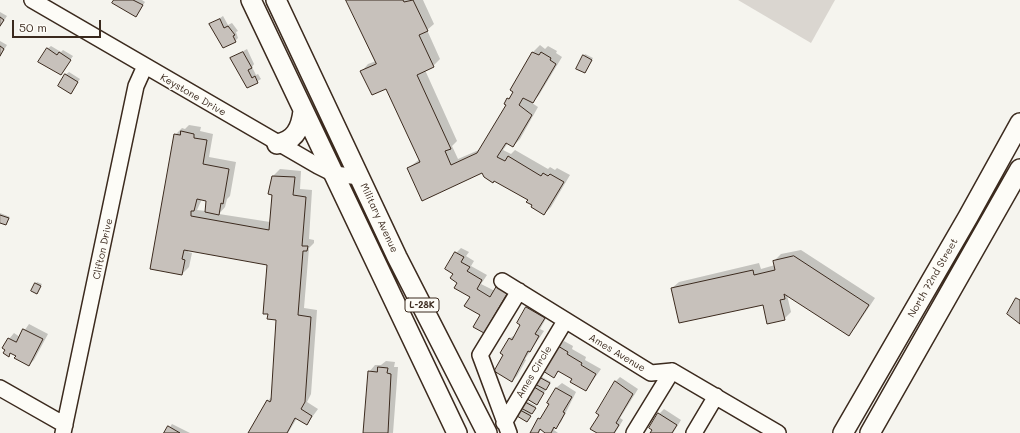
<!DOCTYPE html>
<html>
<head>
<meta charset="utf-8">
<style>
  body { margin:0 }
  #map { position:relative; width:1020px; height:433px; overflow:hidden; background:#f5f4ee; font-family:Mali,sans-serif }
  canvas { display:block }
  .scale { position:absolute; left:12px; top:20px; width:89px; height:18px; box-sizing:border-box; border:2px solid #3b2a1e; border-top:0; padding-left:5px; font-size:12px; line-height:14px; white-space:nowrap; color:#3b2a1e; -webkit-text-stroke:3px #fdfcf7; paint-order:stroke }
</style>
</head>
<body>
<div id="map">
<canvas width="1020" height="433"></canvas>
<div class="scale">50 m</div>
</div>
<script>
const context = document.querySelector('canvas').getContext('2d');
context.lineJoin = 'round';
function fill(path, color) { context.fillStyle = color; context.fill(path, 'evenodd'); }
function trace(path, color, width, dash) { context.strokeStyle = color; context.lineWidth = width; context.lineCap = dash ? 'butt' : 'round'; context.setLineDash(dash || []); context.stroke(path); }
function write(font, color, halo, rows, align = 'center') {
  context.font = font + ' Mali,sans-serif'; context.lineWidth = 3; context.setLineDash([]); context.textBaseline = 'middle'; context.strokeStyle = halo; context.fillStyle = color; for (const [text, x, y, turn = 0] of rows) {
    context.save(); context.translate(x, y); context.rotate((+turn || 0) * Math.PI / 180); context.textAlign = isNaN(turn) ? turn : align; if (halo) context.strokeText(text, 0, 0); context.fillText(text, 0, 0); context.restore();
  }
}
const green = new Path2D(`
  M738,0H835L811,43Z`);
const shadow = new Path2D(`
  M115,0H142L145,2L136,16Z
  M347,0H423L434,24L427,30L440,59L433,66L425,70L457,141L452,146L458,159L481,149L507,104L508,99L515,92L511,90L533,52L540,45L545,49L548,46L557,51L556,53L562,57L539,95L532,103L538,107L520,139L513,146L508,143L503,150L511,154L515,150L548,169L550,167L555,170L557,168L570,175L551,207L544,214L529,199L483,171L408,168L420,159L387,87L362,71L368,64L376,61Z
  M0,12L7,16L0,27Z
  M223,16L228,25L232,23L238,31L236,32L238,38L235,41L211,24Z
  M0,41L7,45L0,56Z
  M51,46L61,52L63,50L73,56L61,74L47,49Z
  M247,49L254,64L252,67L256,75L258,74L261,79L248,87L231,58Z
  M585,54L593,58L586,71L577,68Z
  M69,72L80,79L71,92L65,75Z
  M189,125L201,127L200,131L213,134L209,157L236,162L230,196L227,199L225,207L219,214L270,222L273,176L280,169L301,171L300,189L312,190L309,239L314,240V243L309,248L304,308L317,310L311,394L307,402L318,409L307,424L297,418L288,433H249L268,401L272,396L277,319L269,313L268,264L189,250L188,252L192,253L189,267L182,274L175,135L182,128L185,129ZM202,199L208,200L206,211L197,210Z
  M0,213L10,217L6,224L0,222Z
  M461,248L469,252L466,256L474,261L471,266L487,275L481,284L495,291L512,286L489,327L484,332L481,314L471,296L459,282L454,273L456,253Z
  M801,250L875,298L855,328L849,335L787,295L791,312L784,319L764,303L672,288L679,282L759,263L761,269L775,265L774,261L781,254Z
  M37,282L42,284L37,293L32,290Z
  M532,303L549,313L540,329L544,331L525,359L526,360L517,376L512,381L504,355L502,353L510,338L517,334L526,308Z
  M29,324L48,334L34,360L29,365L11,353L8,355L6,349L9,339L14,333L20,337Z
  M564,341L573,346L572,349L586,357L585,360L601,369L586,390L573,378L559,371L554,376L545,371L559,346Z
  M386,361L395,362L394,367H398L393,433H364L369,372L375,365H381Z
  M542,377L551,382L537,404L535,388Z
  M620,377L638,389L620,418L623,420L615,433H599L601,414L615,382Z
  M562,383L576,392L561,422L554,430L558,433H547L541,429L539,433H531L550,404L556,388Z
  M527,401L536,406L528,419L518,416Z
  M664,409L681,420L673,433H652L659,414Z
  M172,424L190,433H166Z`);
const building = new Path2D(`
  M114,0H133L143,5L136,17L112,3Z
  M346,0H403L404,2L413,0L428,31L419,35L434,67L417,75L451,149L445,151L451,165L477,153L506,105L504,104L507,98L509,99L513,92L510,90L532,52L539,55L541,52L551,58L550,60L556,64L533,103L523,98L519,105L532,115L513,147L506,143L497,157L505,161L508,156L541,176L543,173L548,176L550,174L564,182L544,215L531,207L532,205L526,202L528,200L494,181L493,183L484,177L482,173L422,201L407,168L420,162L386,89L372,95L360,71L376,64Z
  M0,17L4,20L0,26Z
  M220,19L224,28L228,26L235,35L233,36L236,42L223,48L209,24Z
  M0,46L4,49L0,56Z
  M47,48L57,55L59,52L71,60L61,75L38,62Z
  M243,52L252,68L248,70L252,78L255,76L258,83L247,88L230,58Z
  M583,55L592,60L585,73L576,69Z
  M65,74L78,82L71,94L58,86Z
  M181,131L194,134V138L207,140L203,164L229,169L223,204L221,203L219,215L205,212L206,201L197,199L194,211H191V216L269,230L272,195L268,194L272,176L295,177L293,195L306,197L302,246H308L307,251H303L298,315L311,317L305,402L301,409L312,416L307,425L295,418L287,433H248L267,400L270,402L271,400L276,320L267,319L268,314H263L267,265L184,250L182,259L185,260L182,275L150,269L174,134L180,135Z
  M0,215L9,218L6,225L0,223Z
  M455,252L464,257L461,262L470,267L467,271L482,280L477,289L490,297L497,285L508,292L484,333L473,327L480,315L464,306L470,297L454,288L457,283L450,278L453,274L445,269Z
  M794,256L869,305L849,336L784,294L785,299L780,300L785,320L767,324L763,305L679,323L671,288L753,270L754,275L775,270L773,261Z
  M35,283L41,286L37,294L31,291Z
  M1016,298L1020,300V324L1007,314Z
  M526,307L545,318L535,334L539,336L530,352L528,351L512,382L494,371L503,355L500,353L509,338L512,340L520,325L517,323Z
  M23,329L43,339L29,366L14,358L16,356L10,353L9,357L3,353L5,350L2,348L8,338L16,342Z
  M558,346L568,352L567,354L582,363L581,365L596,374L586,391L570,382L572,379L558,371L554,378L543,371Z
  M378,367L388,368L387,373L391,374L388,433H363L368,371L377,372Z
  M539,377L550,383L546,390L535,384Z
  M615,381L633,394L616,423L619,425L614,433H597L590,429L599,415L596,413Z
  M534,387L544,393L537,405L527,399Z
  M556,388L572,397L563,412L565,413L556,429L554,427L551,433H545L540,429L538,433H530L538,418L540,419L549,404L547,403Z
  M525,402L536,408L532,414L521,408Z
  M520,410L531,416L527,422L517,416Z
  M658,413L677,425L672,433H650L652,430L649,428Z
  M168,426L180,433H164Z`);
const minor = new Path2D(`
  M32,0L318,166L334,174L360,177
  M502,281L651,373L672,371L778,433
  M0,388L65,425
  M504,423L565,321
  M63,433L136,86L145,66
  M509,433L480,355L519,291
  M634,433L672,371
  M694,433L716,396`);
const major = new Path2D(`
  M251,0L457,433
  M276,0L397,257L487,433
  M277,144C295,141 301,128 303,111
  M843,433L968,217L1020,123
  M870,433L1020,169`);
const shields = [
  [422,305,34]
];
const shieldNames = [
  ["L-28K",422,305]
];
const streetNames = [
  ["Keystone Drive",193,95,30],
  ["Military Avenue",379,218,65],
  ["Clifton Drive",103,249,-78],
  ["North 72nd Street",933,278,-60],
  ["Ames Avenue",617,353,31],
  ["Ames Circle",534,372,-59]
];
fill(green, '#dad6d0');
fill(shadow, '#0003');
fill(building, '#c7c1bb');
trace(building, '#3b2a1e', 1);
trace(minor, '#3b2a1e', 18);
trace(major, '#3b2a1e', 22);
trace(minor, '#fdfcf7', 15);
trace(major, '#fdfcf7', 19);
for (const [x, y, w] of shields) { const box = new Path2D(); box.roundRect(x - w / 2, y - 7, w, 14, 3); context.fillStyle = '#fdfcf7'; context.fill(box); trace(box, '#3b2a1e', 1); }
write('bold 9px', '#3b2a1e', null, shieldNames);
write('10px', '#3b2a1e', '#fdfcf7', streetNames);
</script>
</body>
</html>
